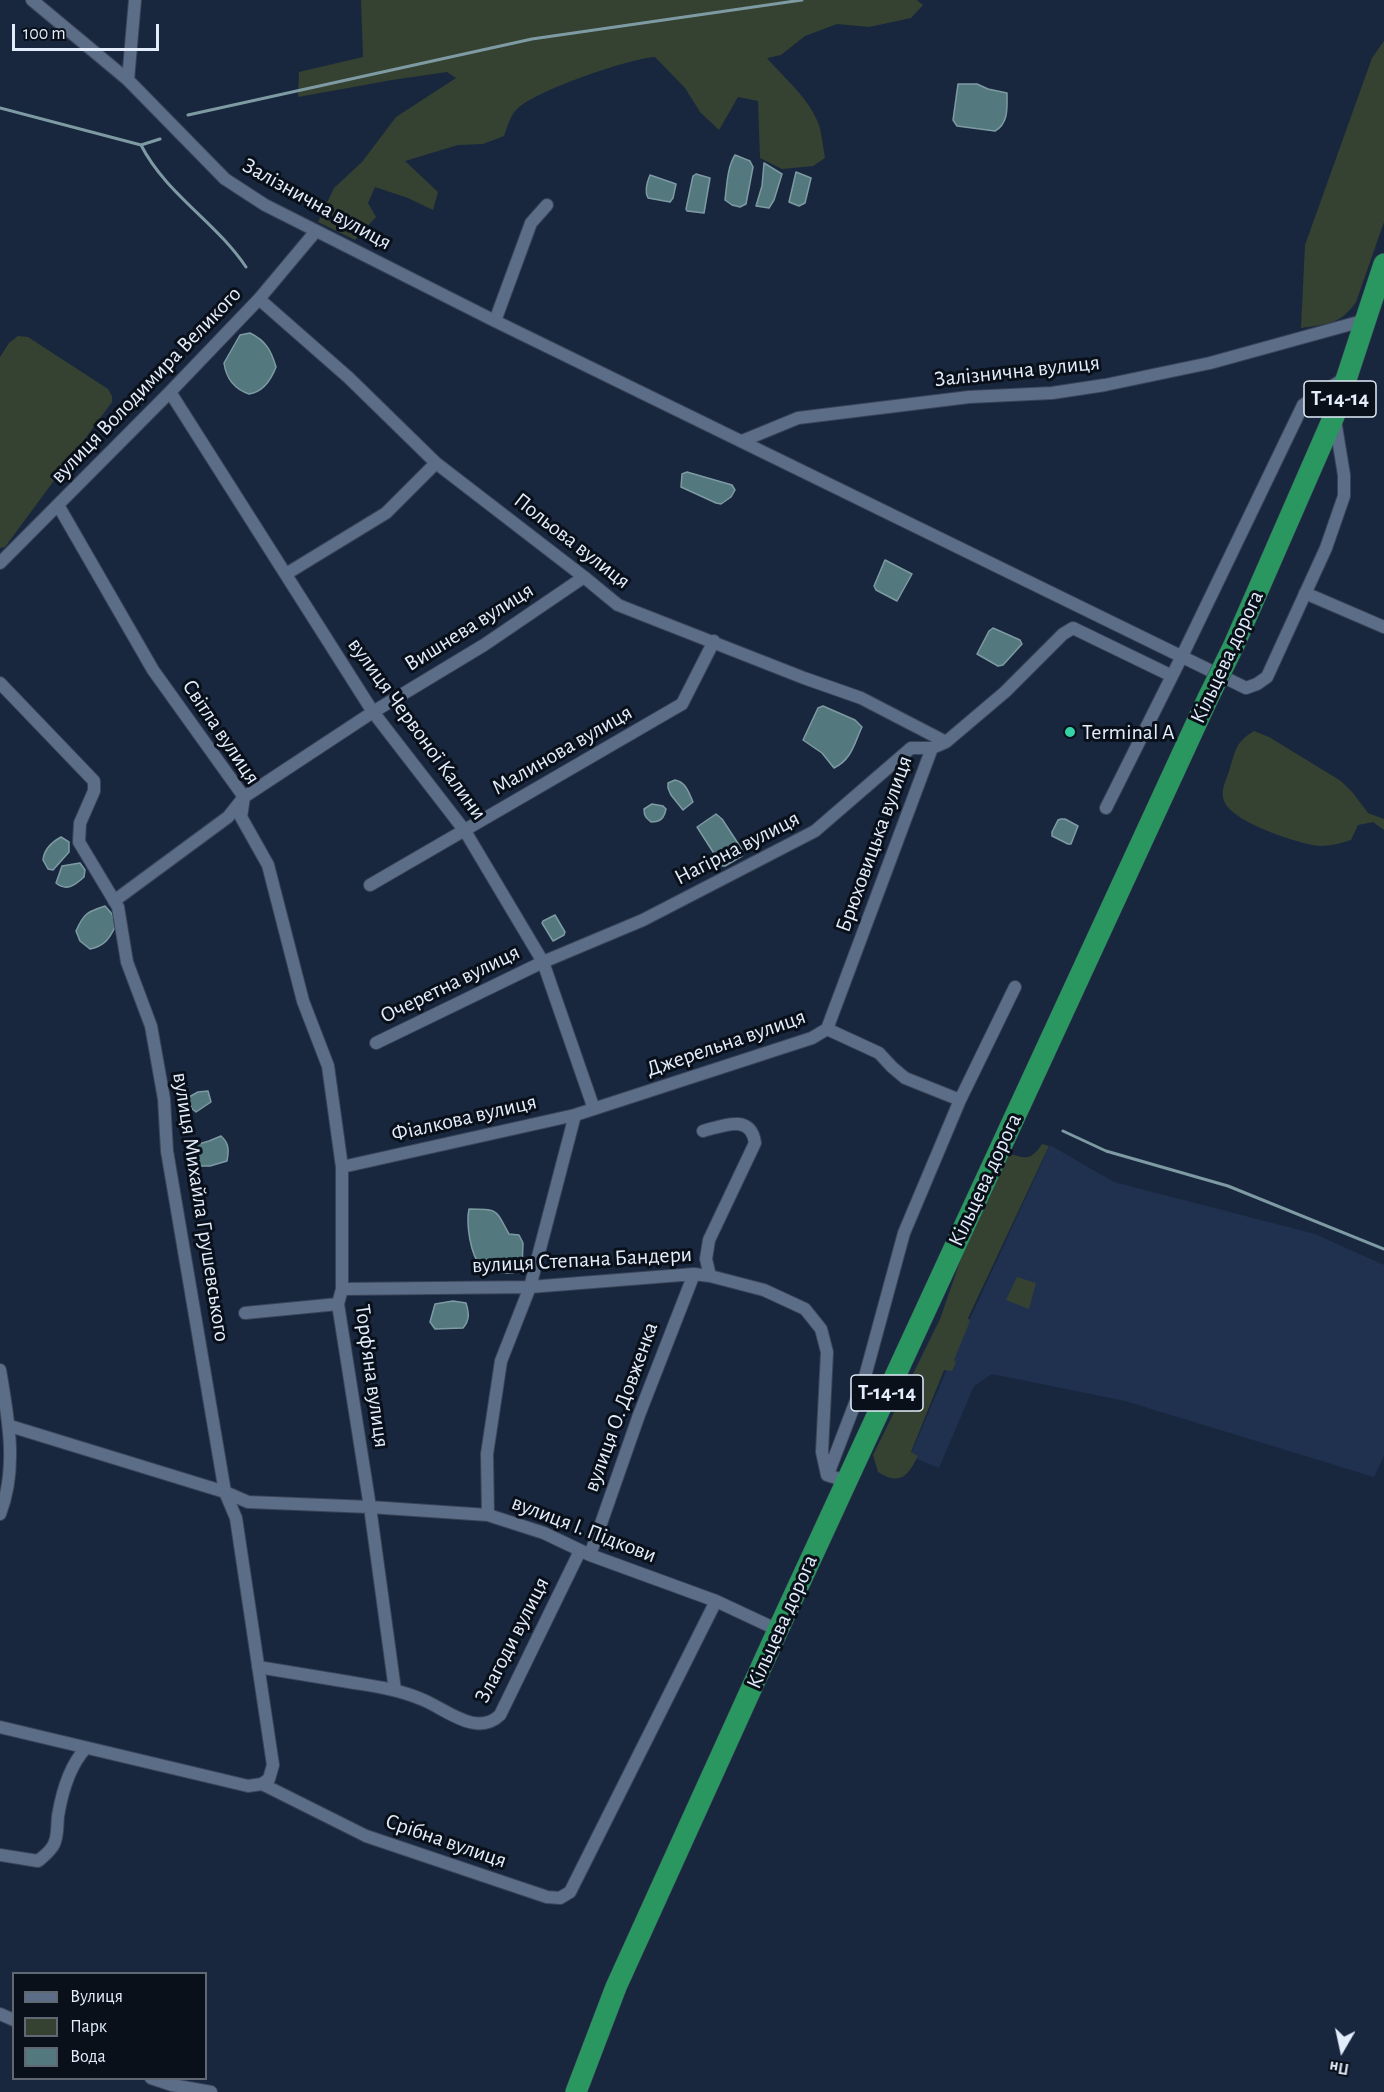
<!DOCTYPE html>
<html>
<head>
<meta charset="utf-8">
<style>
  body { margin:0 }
  #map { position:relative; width:1384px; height:2092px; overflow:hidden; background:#18273e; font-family:"Alegreya Sans",sans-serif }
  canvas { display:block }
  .legend { position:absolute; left:12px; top:1972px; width:195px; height:108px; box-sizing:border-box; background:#09101a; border:2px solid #606874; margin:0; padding:8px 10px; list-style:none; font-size:18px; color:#e3edfc }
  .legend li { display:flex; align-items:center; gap:12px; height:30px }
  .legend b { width:30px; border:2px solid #606874 }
  .north { position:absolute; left:1312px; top:2020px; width:60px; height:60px; -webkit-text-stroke:4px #09101a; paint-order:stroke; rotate:189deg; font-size:16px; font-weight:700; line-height:24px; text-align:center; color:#e3edfc }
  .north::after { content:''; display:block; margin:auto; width:21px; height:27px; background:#e3edfc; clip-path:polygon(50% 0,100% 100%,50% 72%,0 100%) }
  .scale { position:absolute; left:12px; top:24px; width:147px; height:27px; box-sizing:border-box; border:3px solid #e3edfc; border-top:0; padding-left:8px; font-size:18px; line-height:21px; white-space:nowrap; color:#e3edfc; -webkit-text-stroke:4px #09101a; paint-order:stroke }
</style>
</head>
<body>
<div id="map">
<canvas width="1384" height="2092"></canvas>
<ul class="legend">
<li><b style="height:8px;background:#5c6d88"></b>Вулиця</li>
<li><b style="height:16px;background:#354231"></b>Парк</li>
<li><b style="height:16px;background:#53787e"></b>Вода</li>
</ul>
<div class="north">Пн</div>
<div class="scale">100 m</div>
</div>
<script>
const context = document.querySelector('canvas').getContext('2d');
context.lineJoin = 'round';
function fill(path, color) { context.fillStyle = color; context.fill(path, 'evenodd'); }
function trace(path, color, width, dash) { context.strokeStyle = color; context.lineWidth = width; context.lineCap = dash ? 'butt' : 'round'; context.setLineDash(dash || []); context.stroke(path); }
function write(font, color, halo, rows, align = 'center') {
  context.font = font + ' "Alegreya Sans",sans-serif'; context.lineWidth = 6; context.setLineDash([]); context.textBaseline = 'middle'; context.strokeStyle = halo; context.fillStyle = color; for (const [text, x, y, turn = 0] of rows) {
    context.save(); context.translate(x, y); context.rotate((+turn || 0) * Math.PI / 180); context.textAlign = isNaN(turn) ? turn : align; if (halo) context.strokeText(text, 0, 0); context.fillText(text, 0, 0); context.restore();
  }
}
const built = new Path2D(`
  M1050,1145L1114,1182L1315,1234L1384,1265V1456L1374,1477L1125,1401L992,1374L974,1386L939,1468L910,1456L950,1362Z`);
const green = new Path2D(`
  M361,0H917L923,5L911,18L869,27L837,24L805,36L781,55L767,58C785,79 809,98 819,125C822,135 823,147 825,158L813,166L782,169L760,158L758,101L738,97L719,130L700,112L685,88L655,57C627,59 534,91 516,110C510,116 507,128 504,136L483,144L458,145L405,161L438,192L433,210L408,198L375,187L368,203L376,217L355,240L318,222L334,188L362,162L396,117L456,78L447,72L392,80L298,97L299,72L363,57Z
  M1384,41V222L1356,302C1340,325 1327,324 1301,328L1305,245L1372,58Z
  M18,336L28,337L108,389L112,396V402L5,547L0,548V357L9,343Z
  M1254,731L1269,737L1341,781L1353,793L1368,813L1384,819V830L1373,822L1358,825L1351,840C1341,843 1331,846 1320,846C1299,844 1235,823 1225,803C1219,790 1227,780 1230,768C1236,749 1236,742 1254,731Z
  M1042,1144L1049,1146L968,1318L970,1321L954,1360L956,1362L952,1371L944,1370L911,1452L918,1456C908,1476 900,1486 878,1472L873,1455L940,1319L971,1230L1008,1153C1025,1159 1031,1161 1042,1144Z
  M1017,1277L1036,1283L1029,1309L1006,1300Z`);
const water = new Path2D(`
  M958,84H977L988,89L1007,93C1007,107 1009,123 995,131L957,126L953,120Z
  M735,155L750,161L753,167L746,204L740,207L732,205L725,200C727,185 727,168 735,155Z
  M764,163L782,174L774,200L769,208L756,206L762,186Z
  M796,172L811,178L805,203L799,206L789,202Z
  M696,174L710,178L704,213L687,211L686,209L693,176Z
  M650,175L676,184L673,198L670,202L648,198C644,191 647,182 650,175Z
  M250,333C266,341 271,350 276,367C271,380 263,392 249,394C234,389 226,377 224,363L240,335Z
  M687,472L732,485L735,490L731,497L721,504L716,503L681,487L682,474Z
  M885,560L912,574L897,601L876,590L874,586Z
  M993,628L1020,640L1022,644L1003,665L998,666L977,654L989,631Z
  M823,706L855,720L862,727C854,744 852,759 834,768L822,753L803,740L818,708Z
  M675,780C686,782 689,793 693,802L683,810L671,795L668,788V783Z
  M652,804L663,806L666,809C664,818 661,822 651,822C646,818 644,816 644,809Z
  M716,814L722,819L743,851L742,856L725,866H722L697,827Z
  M1061,819H1065L1078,826L1071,844H1068L1052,836V832L1058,820Z
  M61,837L69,842V852L53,870L48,869L43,860C44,849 52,842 61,837Z
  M80,863L85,870L84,877C75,885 67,892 56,883L62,866Z
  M105,906L112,914L116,925C110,938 105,946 90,949L80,941L76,931C84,913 87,912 105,906Z
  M555,915L565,932L564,935L553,941L542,923L543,921Z
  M208,1091L211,1102L196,1112L191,1108L189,1097L198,1092Z
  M221,1136C229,1143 229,1150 227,1161L210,1166H199L192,1160V1146L209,1141Z
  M469,1209C499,1209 495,1209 509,1234L519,1235L523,1243L522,1269C516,1273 511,1273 504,1273C497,1273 486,1271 481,1266C470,1255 466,1223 469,1209Z
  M453,1301L466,1303C469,1313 470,1320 463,1328L435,1329L430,1322L435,1304Z`);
const stream = new Path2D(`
  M0,108L141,145L160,139
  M188,115L532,39L802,0
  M141,145C166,194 216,222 246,267
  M1063,1131L1106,1151L1228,1186L1384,1249`);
const street = new Path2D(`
  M32,0L128,80L225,179L265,205L495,321L1246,688L1257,684L1267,677L1326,548L1344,496V475L1335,420
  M128,80L135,0
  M259,299L349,378L436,463L584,577L618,605L804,678L861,698L946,742
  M495,321L531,223L547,205
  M170,392L373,712L465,831L543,962L594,1109
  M742,441L798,418L969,397L1052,393L1105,385L1210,363L1366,320
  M58,505L153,670L244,797L241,817L268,865L303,1001L328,1066L342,1167V1289L338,1304L370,1507L395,1690
  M0,563L170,392L259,299L316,231
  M286,574L386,513L436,463
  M1305,593L1384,627
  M0,683L94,781V791L80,823L79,842L118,907L127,962L151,1026L164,1099L167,1151L225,1492L236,1518L273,1765L269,1779L262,1784
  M1106,808L1182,656L1303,405L1345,378
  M370,885L682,704L714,641
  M114,901L228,817L244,797L373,712L484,645L584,577
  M827,1029L932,748L946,742L1005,692L1063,634L1073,628L1172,676
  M827,1029L879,1053L892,1067L905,1078L960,1100
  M376,1043L543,962L643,920L815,831L911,748H932
  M703,1131C722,1126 751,1113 755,1143L709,1240L706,1259L710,1276
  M342,1167L575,1115L812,1038L827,1029
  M342,1289L530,1287L694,1274L710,1276L764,1290L805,1309L821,1329L827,1352L822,1452L827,1475L846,1481
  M245,1313L338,1304
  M0,1370C8,1417 18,1468 0,1514
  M10,1426L225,1492L248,1502L370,1507L488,1515L544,1533L590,1555L716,1601L778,1630
  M828,1474L864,1380L904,1233L960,1100L1015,987
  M488,1515L487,1454L501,1361L530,1287L575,1115
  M590,1555L639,1415L694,1274
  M258,1667C288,1672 319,1677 349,1682C373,1686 398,1689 421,1699C445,1708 476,1738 500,1715L580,1551
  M0,1727L248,1786L262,1784L366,1836L547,1897L560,1898L570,1892L716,1601
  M0,1855L38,1861C44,1856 51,1851 54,1844C58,1836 57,1825 58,1816C62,1792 69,1766 86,1748
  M0,2014L14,2020
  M151,2078L172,2085L211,2092`);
const highway = new Path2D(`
  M1234,645L1334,416L1384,264
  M576,2092L616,1987L778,1630L1208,698`);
const highwayBridge = new Path2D(`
  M1208,698L1234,645`);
const markers = [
  [1070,732,6,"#35d4a7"]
];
const shields = [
  [1340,399,72],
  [887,1393,72]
];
const shieldNames = [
  ["Т-14-14",1340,399],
  ["Т-14-14",887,1393]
];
const streetNames = [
  ["Залізнична вулиця",317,204,29],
  ["Залізнична вулиця",1017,371,-6],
  ["вулиця Володимира Великого",146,385,-46],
  ["Польова вулиця",572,541,38],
  ["Вишнева вулиця",469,627,-32],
  ["Кільцева дорога",1227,657,-65],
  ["вулиця Червоної Калини",417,729,54],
  ["Світла вулиця",221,732,56],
  ["Малинова вулиця",562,750,-30],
  ["Брюховицька вулиця",874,844,-70],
  ["Нагірна вулиця",737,848,-27],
  ["Очеретна вулиця",450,984,-26],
  ["Джерельна вулиця",726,1043,-19],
  ["Фіалкова вулиця",464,1118,-13],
  ["Кільцева дорога",985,1180,-65],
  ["вулиця Михайла Грушевського",201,1207,81],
  ["вулиця Степана Бандери",582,1260,-3],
  ["Торф'яна вулиця",372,1376,82],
  ["вулиця О. Довженка",621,1407,-70],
  ["вулиця І. Підкови",584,1529,21],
  ["Кільцева дорога",782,1622,-66],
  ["Злагоди вулиця",512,1640,-63],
  ["Срібна вулиця",446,1841,19]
];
const poiNames = [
  ["Terminal A",1082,732]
];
fill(built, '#1f314e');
fill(green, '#354231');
fill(water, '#53787e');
trace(water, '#7e9ba4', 1.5);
trace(stream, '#7e9ba4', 3);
trace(street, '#3a4458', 14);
trace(highway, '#3a4458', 22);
trace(street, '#5c6d88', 12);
trace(highway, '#29975f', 21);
trace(highwayBridge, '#3a4458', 22, []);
trace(highwayBridge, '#29975f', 21);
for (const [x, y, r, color] of markers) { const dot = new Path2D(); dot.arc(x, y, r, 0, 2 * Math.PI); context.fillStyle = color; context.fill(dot); trace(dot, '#09101a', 2); }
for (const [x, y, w] of shields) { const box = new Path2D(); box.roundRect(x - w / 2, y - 18, w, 36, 4.5); context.fillStyle = '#09101a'; context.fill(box); trace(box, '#e3edfc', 1.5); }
write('bold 21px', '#e3edfc', null, shieldNames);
write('22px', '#e3edfc', '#09101a', streetNames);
write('22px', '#e3edfc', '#09101a', poiNames, 'left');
</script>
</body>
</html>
